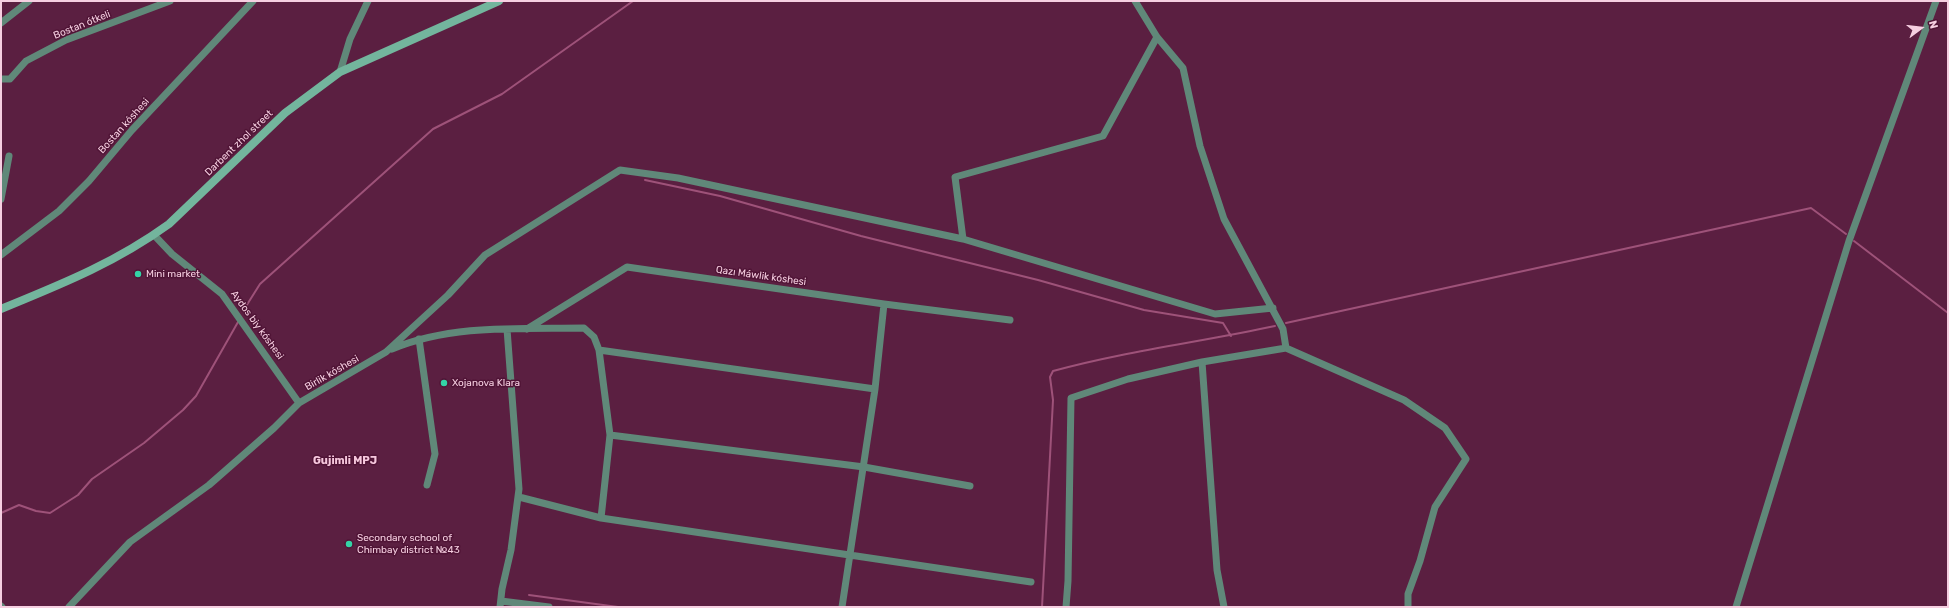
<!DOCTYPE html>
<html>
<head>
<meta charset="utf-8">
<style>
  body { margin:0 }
  #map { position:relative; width:1949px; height:608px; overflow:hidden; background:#5b1f41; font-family:Rubik,sans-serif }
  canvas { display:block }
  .frame { position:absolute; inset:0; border:2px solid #f6cfe1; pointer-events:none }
  .north { position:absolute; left:1901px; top:8px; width:40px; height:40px; -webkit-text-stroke:3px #501436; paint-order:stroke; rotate:75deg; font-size:11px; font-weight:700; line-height:16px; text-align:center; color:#f6cfe1 }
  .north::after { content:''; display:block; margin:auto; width:14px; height:18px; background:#f6cfe1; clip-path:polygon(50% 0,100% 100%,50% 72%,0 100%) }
</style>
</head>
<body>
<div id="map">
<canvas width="1949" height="608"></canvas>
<div class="frame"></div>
<div class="north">N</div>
</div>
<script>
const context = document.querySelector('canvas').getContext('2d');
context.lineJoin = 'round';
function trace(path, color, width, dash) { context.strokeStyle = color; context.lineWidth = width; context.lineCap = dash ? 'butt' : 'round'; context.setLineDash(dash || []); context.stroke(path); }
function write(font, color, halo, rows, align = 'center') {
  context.font = font + ' Rubik,sans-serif'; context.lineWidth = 3; context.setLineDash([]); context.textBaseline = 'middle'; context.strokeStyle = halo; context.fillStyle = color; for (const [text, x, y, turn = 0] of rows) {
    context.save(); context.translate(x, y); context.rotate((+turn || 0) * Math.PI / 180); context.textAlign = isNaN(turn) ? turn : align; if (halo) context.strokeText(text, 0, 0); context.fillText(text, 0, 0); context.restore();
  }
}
const stream = new Path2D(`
  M645,180L720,196L861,236L1038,280L1144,310L1223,323L1231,336
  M1854,241L1948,313
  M243,311L260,284L433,129L502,94L633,1
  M1286,323L1811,208L1846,234
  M1,513L19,505L36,511L50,513L78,495L92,479L144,443L183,410L196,396L238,322
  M529,595L618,607
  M1042,607L1053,400L1050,377L1053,371C1126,351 1201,342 1275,326`);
const minor = new Path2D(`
  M1135,1L1157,37L1183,68L1200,146L1224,219L1283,329L1286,348
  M1,23L29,1
  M340,72L350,39L368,1
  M1,79H10L26,61L66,40L170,1
  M1,199L9,156
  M154,235L172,254L222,294L299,403
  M963,239L955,177L1103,136L1157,37
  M1,255L59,211L89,181L132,130L253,1
  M527,329L627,267L884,304L1010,320
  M419,339L435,454L427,485
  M392,349C452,324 520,329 584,328L594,337L599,350L875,389
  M599,350L610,435L601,518
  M1202,362L1217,570L1224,607
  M610,435L864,467L970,486
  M519,497L601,518L1031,582
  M501,601L549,607
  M1,606L2,607
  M69,607L130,542L209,485L274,428L299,403L386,352L448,295L485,255L620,170L678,178L963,239L1215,314L1273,308
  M500,607L502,589L511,550L519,489L507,329
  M842,607L875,389L884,304
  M1066,607L1068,581L1071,398L1128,379L1202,362L1286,348L1404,400L1445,428L1466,459L1435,507L1420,561L1408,594V607
  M1736,607L1849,241L1936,1`);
const secondary = new Path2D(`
  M1,309C62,284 115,263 169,224L285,113L340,72L499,1`);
const markers = [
  [138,274,4,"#34d4a7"],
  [444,383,4,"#34d4a7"],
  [349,544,4,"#34d4a7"]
];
const streetNames = [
  ["Bostan ótkeli",82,25,-22],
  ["Bostan kóshesi",124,126,-48],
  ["Darbent zhol street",239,143,-44],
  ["Qazı Máwlik kóshesi",761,276,8],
  ["Aydos biy kóshesi",257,325,54],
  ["Birlik kóshesi",332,373,-30]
];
const poiNames = [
  ["Mini market",146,274],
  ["Xojanova Klara",452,383],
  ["Secondary school of",357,538],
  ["Chimbay district №43",357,550]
];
const neighbourhoodNames = [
  ["Gujimli MPJ",345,461]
];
trace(stream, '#9e5279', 2);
trace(minor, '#608879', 7);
trace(secondary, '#73b59d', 8);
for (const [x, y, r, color] of markers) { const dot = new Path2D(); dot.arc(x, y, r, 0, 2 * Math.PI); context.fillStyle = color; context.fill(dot); trace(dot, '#501436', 1.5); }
write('10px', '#f6cfe1', '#501436', streetNames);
write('10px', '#f6cfe1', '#501436', poiNames, 'left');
write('bold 11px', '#f6c8dd', '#501436', neighbourhoodNames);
</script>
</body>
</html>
